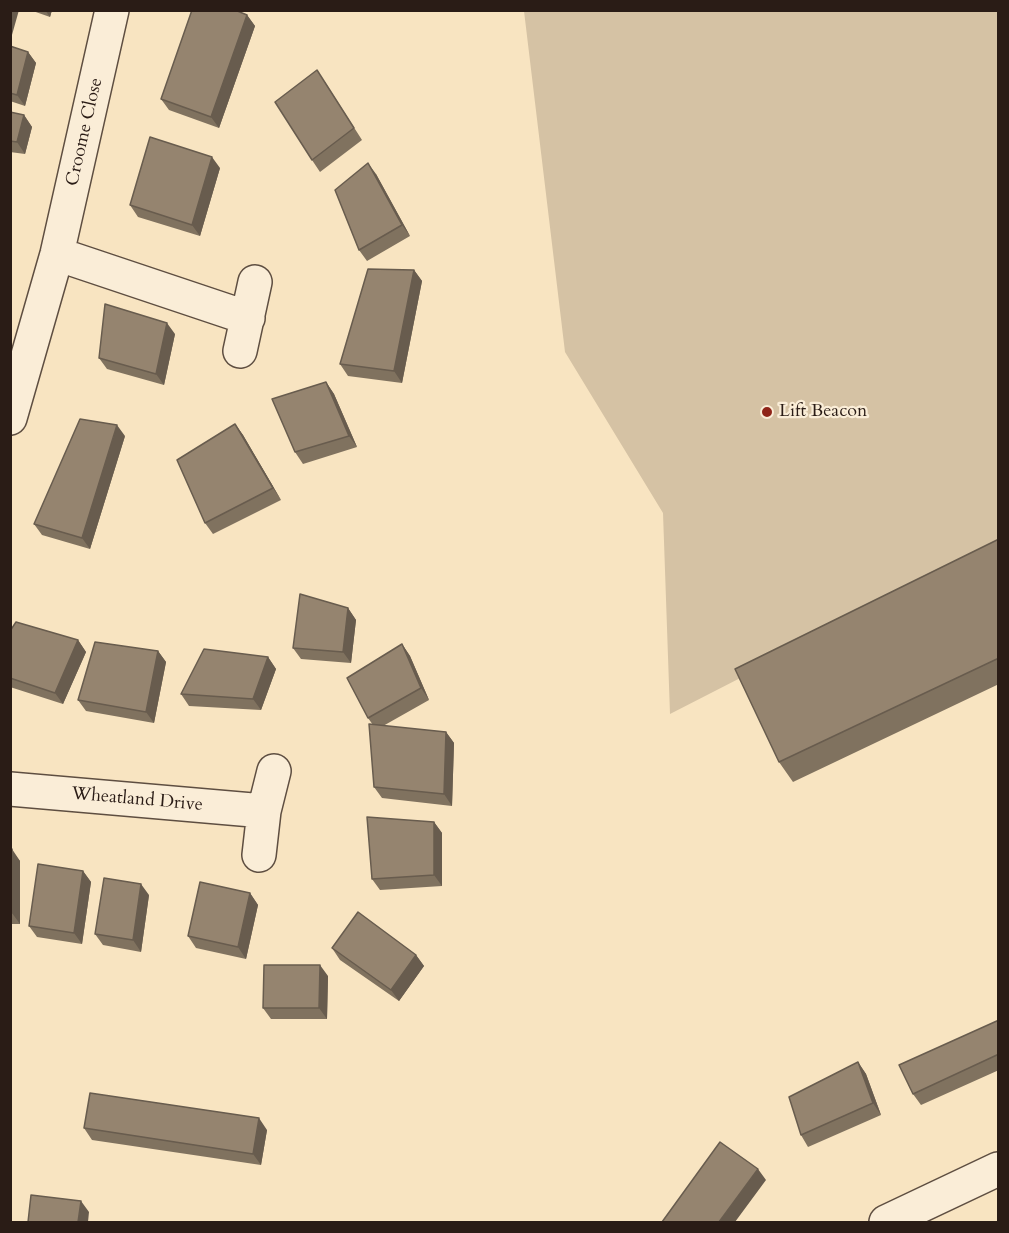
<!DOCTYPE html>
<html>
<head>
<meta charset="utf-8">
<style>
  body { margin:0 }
  #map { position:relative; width:1009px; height:1233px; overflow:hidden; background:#f8e4c1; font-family:Cardo,serif }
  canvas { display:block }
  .frame { position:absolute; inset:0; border:12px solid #2a1c16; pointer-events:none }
</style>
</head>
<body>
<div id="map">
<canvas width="1009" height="1233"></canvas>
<div class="frame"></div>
</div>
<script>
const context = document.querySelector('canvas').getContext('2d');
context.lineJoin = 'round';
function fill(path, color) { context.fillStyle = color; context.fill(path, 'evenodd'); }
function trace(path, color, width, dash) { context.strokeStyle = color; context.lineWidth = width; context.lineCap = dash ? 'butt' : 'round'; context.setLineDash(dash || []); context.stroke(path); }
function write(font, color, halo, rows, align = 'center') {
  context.font = font + ' Cardo,serif'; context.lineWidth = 4.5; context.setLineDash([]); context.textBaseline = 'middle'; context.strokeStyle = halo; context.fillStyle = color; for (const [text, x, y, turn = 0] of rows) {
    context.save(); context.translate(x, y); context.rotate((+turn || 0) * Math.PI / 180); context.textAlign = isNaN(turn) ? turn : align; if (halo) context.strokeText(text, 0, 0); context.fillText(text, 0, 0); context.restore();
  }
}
const green = new Path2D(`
  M524,11H998V546L670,714L663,513L565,352Z`);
const minor = new Path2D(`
  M57,254L248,318
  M240,351L255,282
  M10,418L57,254L112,10
  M10,789L264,811
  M259,855L264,811L274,771
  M886,1222L998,1169`);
const wall = new Path2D(`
  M30,10H52L50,17Z
  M247,15L255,26L219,128L169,110L161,99Z
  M10,46L28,52L36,63L25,106L10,101Z
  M325,82L362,140L320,172L312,160Z
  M10,112L24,115L32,127L25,154L10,152Z
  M220,168L200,236L138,217L130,205Z
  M376,174L410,236L367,261L359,250Z
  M414,270L422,281L402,383L348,376L340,364Z
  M175,334L164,385L107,369L99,358Z
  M326,382L334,394L357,447L303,464L295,452Z
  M235,424L243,435L281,500L213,534L205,523Z
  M125,436L90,549L42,535L34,524Z
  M999,539V684L793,782L779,762Z
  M348,608L356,620L351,663L301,659L293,648Z
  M10,631L78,640L86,652L63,704L10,687Z
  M402,644L410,656L429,700L383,726L446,732L454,743L452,806L382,798L374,787L373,725L368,718Z
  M158,651L166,662L154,723L86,711L78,700Z
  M268,657L276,669L261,710L189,706L181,694Z
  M434,822L442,833V886L380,890L372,879Z
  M10,849L20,861V924H10Z
  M83,871L91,882L82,944L37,937L29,926Z
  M250,893L258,905L246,959L196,948L188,936Z
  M149,895L141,952L103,945L95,934Z
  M332,948L416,955L424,966L399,1001L340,960Z
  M328,976L327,1019H271L263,1008Z
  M999,1020V1070L921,1105L913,1094Z
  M858,1062L866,1074L881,1115L808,1147L801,1135Z
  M84,1128L267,1130L261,1165L92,1140Z`);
const shadedWall = new Path2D(`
  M10,10H19L10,42Z
  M45,10H52L50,17Z
  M247,15L255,26L219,128L211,117Z
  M28,52L36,63L25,106L17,95Z
  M24,115L32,127L25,154L17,142Z
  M212,157L220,168L200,236L192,225Z
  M368,163L376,174L410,236L402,225Z
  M414,270L422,281L402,383L394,371Z
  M167,323L175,334L164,385L156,374Z
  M326,382L334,394L357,447L349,436Z
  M235,424L243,435L281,500L273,488Z
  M117,425L125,436L90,549L82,538Z
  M348,608L356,620L351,663L343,652Z
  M78,640L86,652L63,704L55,693Z
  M402,644L410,656L429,700L421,688Z
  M158,651L166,662L154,723L146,712Z
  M268,657L276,669L261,710L253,699Z
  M446,732L454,743L452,806L444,794Z
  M434,822L442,833V886L434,875Z
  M12,849L20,861V924L12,913Z
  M83,871L91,882L82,944L74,933Z
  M141,884L149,895L141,952L133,940Z
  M250,893L258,905L246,959L238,947Z
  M416,955L424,966L399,1001L391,990Z
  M320,965L328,976L327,1019L319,1008Z
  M858,1062L866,1074L881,1115L873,1103Z
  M259,1118L267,1130L261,1165L253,1154Z
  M758,1169L766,1180L735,1222H719Z
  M81,1201L89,1212L88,1222H78Z`);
const building = new Path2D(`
  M192,10H235L247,15L211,117L161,99Z
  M10,46L28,52L17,95L10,93Z
  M317,70L354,128L312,160L275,102Z
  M10,112L24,115L17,142L10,141Z
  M150,137L212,157L192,225L130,205Z
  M368,163L402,225L359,250L335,190Z
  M368,269L414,270L394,371L340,364Z
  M105,304L167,323L156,374L99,358Z
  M326,382L349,436L295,452L272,399Z
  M80,419L117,425L82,538L34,524Z
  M235,424L273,488L205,523L177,460Z
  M999,539V658L779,762L735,669Z
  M300,594L348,608L343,652L293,648Z
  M16,622L78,640L55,693L10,678V631Z
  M95,642L158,651L146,712L78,700Z
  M402,644L421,688L368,718L347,678Z
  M204,649L268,657L253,699L181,694Z
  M369,724L446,732L444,794L374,787Z
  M367,817L434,822V875L372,879Z
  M10,849H12V913H10Z
  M38,864L83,871L74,933L29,926Z
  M104,878L141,884L133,940L95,934Z
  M200,882L250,893L238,947L188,936Z
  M358,912L416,955L391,990L332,948Z
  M264,965H320L319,1008H263Z
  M999,1020V1054L913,1094L899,1065Z
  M858,1062L873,1103L801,1135L789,1097Z
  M90,1093L259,1118L253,1154L84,1128Z
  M720,1142L758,1169L719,1222H662Z
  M31,1195L81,1201L78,1222H28Z`);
const markers = [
  [767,412,6,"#8f2418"]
];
const streetNames = [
  ["Croome Close",85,132,-77],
  ["Wheatland Drive",137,800,5]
];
const poiNames = [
  ["Lift Beacon",779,412]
];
fill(green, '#d5c2a4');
trace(minor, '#5e4e41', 36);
trace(minor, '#faedd7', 33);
fill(wall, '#80725f');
fill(shadedWall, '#685c4e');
fill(building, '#95846f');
trace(building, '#685c4e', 1.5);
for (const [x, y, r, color] of markers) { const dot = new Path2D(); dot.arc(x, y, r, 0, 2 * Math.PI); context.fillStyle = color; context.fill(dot); trace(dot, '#faedd7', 2); }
write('18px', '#2a1c16', '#faedd7', streetNames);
write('18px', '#2a1c16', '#faedd7', poiNames, 'left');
</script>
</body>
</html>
